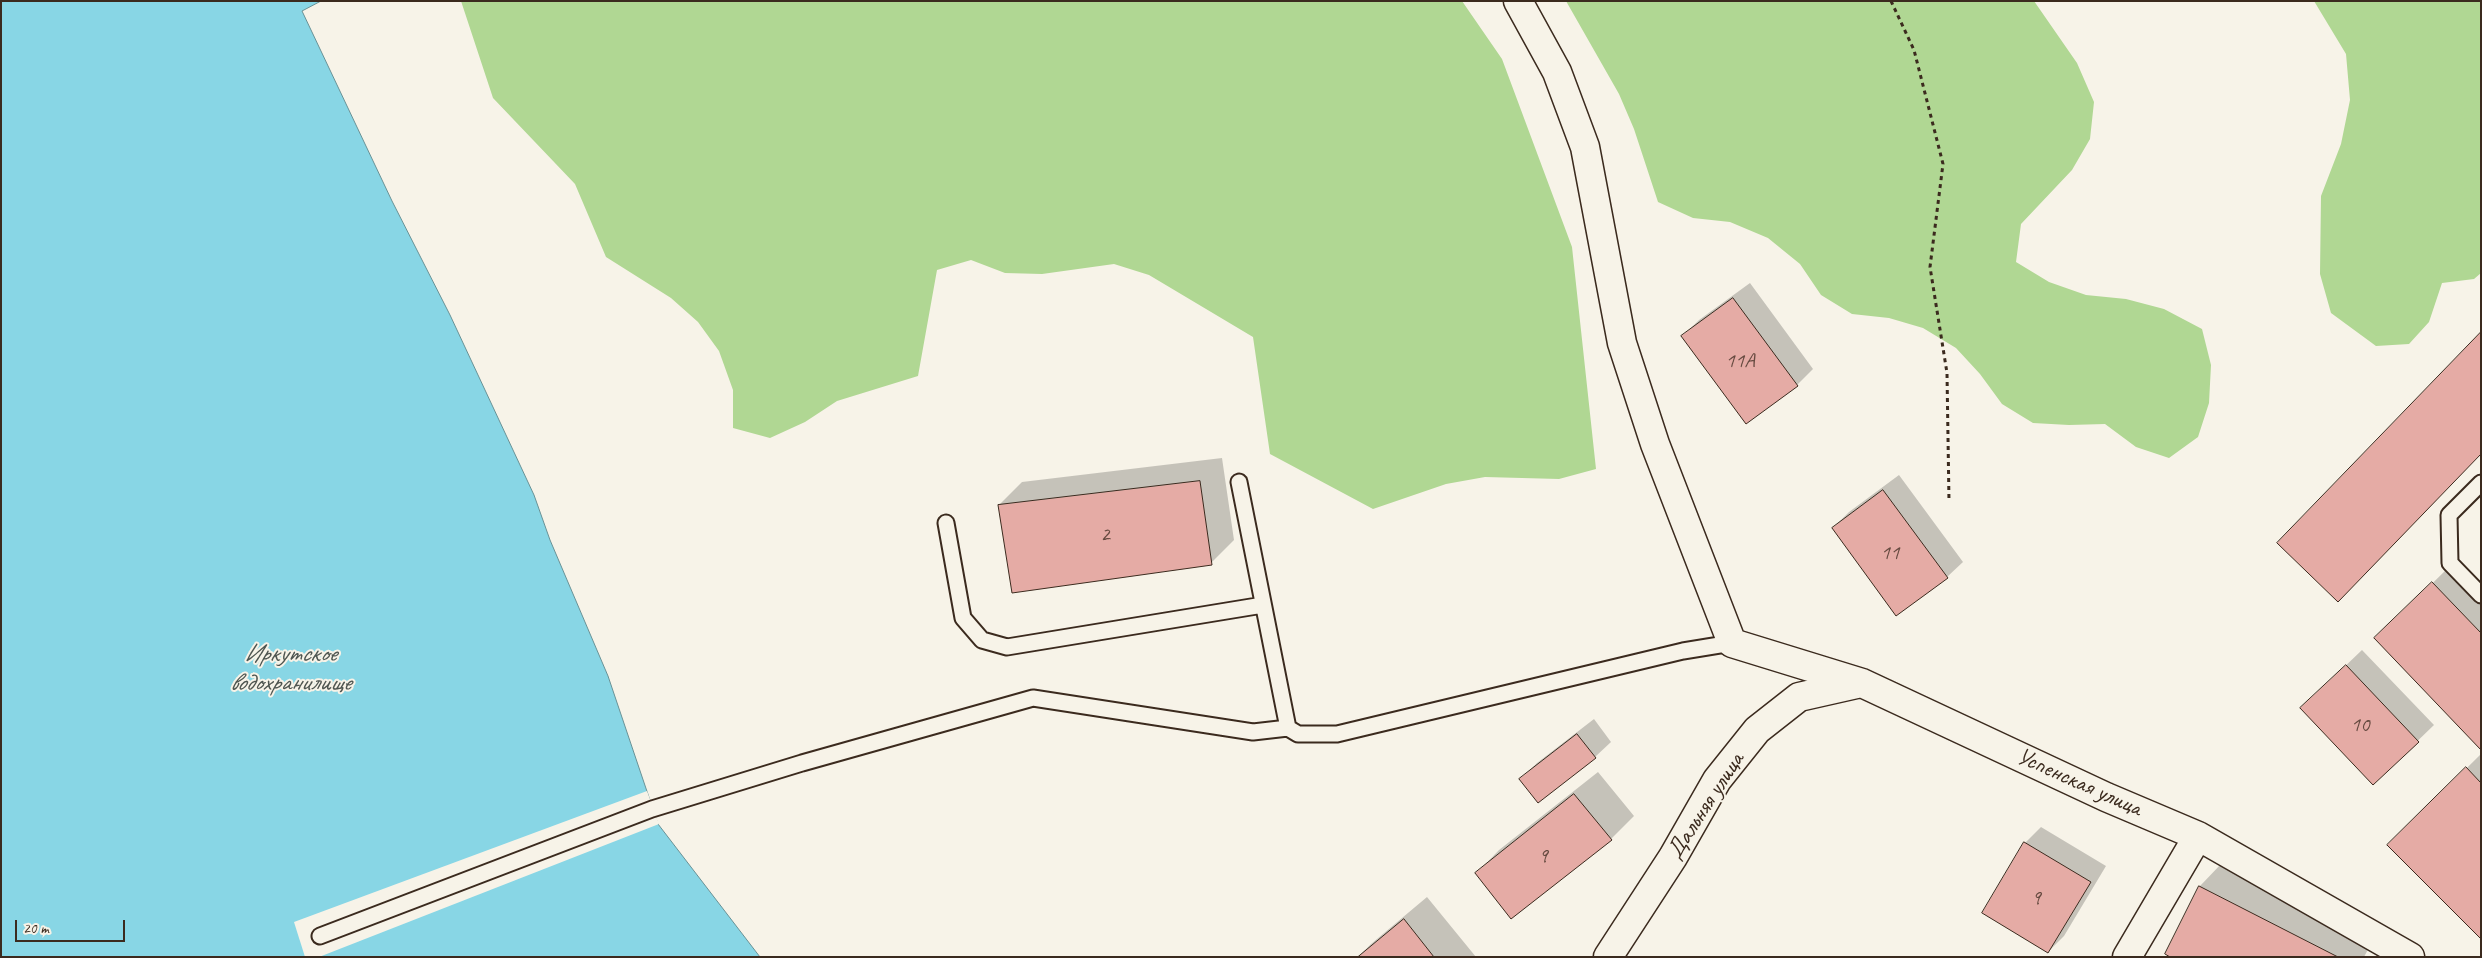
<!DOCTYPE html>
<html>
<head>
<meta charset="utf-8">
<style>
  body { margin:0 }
  #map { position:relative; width:2482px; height:958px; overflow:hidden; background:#f7f3e8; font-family:Caveat,sans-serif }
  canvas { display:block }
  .frame { position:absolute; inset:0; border:2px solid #3b2a1e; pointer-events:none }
  .scale { position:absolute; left:15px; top:920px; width:110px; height:22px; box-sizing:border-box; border:2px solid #3b2a1e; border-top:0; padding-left:6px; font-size:15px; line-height:18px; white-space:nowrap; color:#3b2a1e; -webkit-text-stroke:4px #f7f3e8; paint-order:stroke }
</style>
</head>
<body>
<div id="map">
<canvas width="2482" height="958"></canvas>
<div class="frame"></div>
<div class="scale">20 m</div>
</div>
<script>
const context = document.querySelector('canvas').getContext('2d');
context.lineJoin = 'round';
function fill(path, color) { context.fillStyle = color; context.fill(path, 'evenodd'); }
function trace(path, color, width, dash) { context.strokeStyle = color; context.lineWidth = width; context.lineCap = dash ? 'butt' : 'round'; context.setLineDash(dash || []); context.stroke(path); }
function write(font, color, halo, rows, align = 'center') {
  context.font = font + ' Caveat,sans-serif'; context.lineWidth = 4; context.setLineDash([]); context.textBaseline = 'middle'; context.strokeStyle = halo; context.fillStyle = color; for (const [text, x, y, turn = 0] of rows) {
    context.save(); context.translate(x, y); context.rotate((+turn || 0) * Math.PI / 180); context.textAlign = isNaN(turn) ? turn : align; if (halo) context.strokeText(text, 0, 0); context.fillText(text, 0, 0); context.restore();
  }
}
const green = new Path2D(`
  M461,1H1462L1502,59L1572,247L1596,469L1559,479L1485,477L1446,484L1373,509L1270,454L1253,337L1149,275L1114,264L1042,274L1005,273L971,260L937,270L918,376L837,401L805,422L770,438L733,428V390L719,351L698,322L671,298L606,257L575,184L493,98Z
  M1566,1H2034L2077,63L2094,102L2090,139L2072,170L2021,224L2016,262L2049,282L2086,295L2126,299L2164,309L2202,329L2211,365L2209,403L2198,437L2169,458L2136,447L2105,424L2069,425L2033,423L2002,404L1980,374L1956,348L1923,328L1889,318L1852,314L1821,295L1800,264L1768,238L1730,222L1693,218L1658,202L1634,129L1619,94Z
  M2314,1H2481V273L2474,279L2442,283L2429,322L2409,344L2376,346L2331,313L2320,274L2321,196L2341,144L2350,100L2346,54Z`);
const water = new Path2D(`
  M1,1H321L302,11L392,201L450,315L534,495L550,540L608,676L658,824L760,957H1Z`);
const pier = new Path2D(`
  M647,791L659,824L319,957H305L294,922Z`);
const shadow = new Path2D(`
  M1750,283L1813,369L1797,385L1683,336L1699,320Z
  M1222,458L1234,540L1211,563L999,505L1022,482Z
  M1899,475L1963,562L1947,577L1833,528L1849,512Z
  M2449,567L2481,601V748L2392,623Z
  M2362,650L2434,725L2373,784L2318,692Z
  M1594,719L1611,742L1595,757L1521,779L1537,763Z
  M2481,754V938L2389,845Z
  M1598,772L1634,816L1611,839L1477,873L1499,850Z
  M2041,827L2106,866L2064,936L2048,952L2025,843Z
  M2222,863L2373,940L2364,957H2172L2167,954L2200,886Z
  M1427,897L1476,957H1358L1371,944Z`);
const building = new Path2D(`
  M1733,298L1798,386L1746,424L1681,336Z
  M2481,332V454L2338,602L2277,543Z
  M1200,481L1212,565L1012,593L998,505Z
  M1883,490L1948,578L1896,616L1832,528Z
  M2432,582L2481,633V750L2374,638Z
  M2346,665L2419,742L2373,785L2300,708Z
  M1577,734L1596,758L1538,803L1519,779Z
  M2466,767L2481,783V939L2387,845Z
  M1574,794L1612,840L1511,919L1475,873Z
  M2024,842L2091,882L2048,953L1982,913Z
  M2199,886L2338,957H2170L2165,954Z
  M1404,919L1434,957H1358Z`);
const path = new Path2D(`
  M1891,1L1914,50L1943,164L1930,267L1947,373L1949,502`);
const lane = new Path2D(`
  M1239,482L1288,728L1298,734H1337L1683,651L1732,643
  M2481,483L2449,515L2450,563L2481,595
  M946,523L963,618L982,640L1007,647L1263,605
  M320,936L652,809L802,763L1033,698L1253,732L1288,728`);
const street = new Path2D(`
  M1518,1L1557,72L1585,147L1622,343L1655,444L1732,643L1862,683L2106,797L2198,836L2410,957
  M1608,957L1673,857L1717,780L1757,730L1799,697L1861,683
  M2127,957L2198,836`);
const numberNames = [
  ["11А",1740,361],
  ["2",1105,535],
  ["11",1890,553],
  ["10",2360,725],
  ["9",1543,856],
  ["9",2036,898]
];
const streetNames = [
  ["Успенская улица",2079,783,24],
  ["Дальняя улица",1706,806,-57]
];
const waterNames = [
  ["Иркутское",290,654],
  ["водохранилище",290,683]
];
fill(green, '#b0d793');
fill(water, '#88d6e5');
trace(water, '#699195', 1);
fill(pier, '#f7f3e8');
fill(shadow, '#0003');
fill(building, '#e5aba5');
trace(building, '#3b2a1e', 1);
trace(lane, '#3b2a1e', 19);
trace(street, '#3b2a1e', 31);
trace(path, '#3b2a1e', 3, [4, 4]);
trace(lane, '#f7f3e8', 15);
trace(street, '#f7f3e8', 28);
write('21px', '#664a40', null, numberNames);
write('24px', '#3b2a1e', '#f7f3e8', streetNames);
write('italic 25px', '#4e5550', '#f7f3e8', waterNames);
</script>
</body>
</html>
